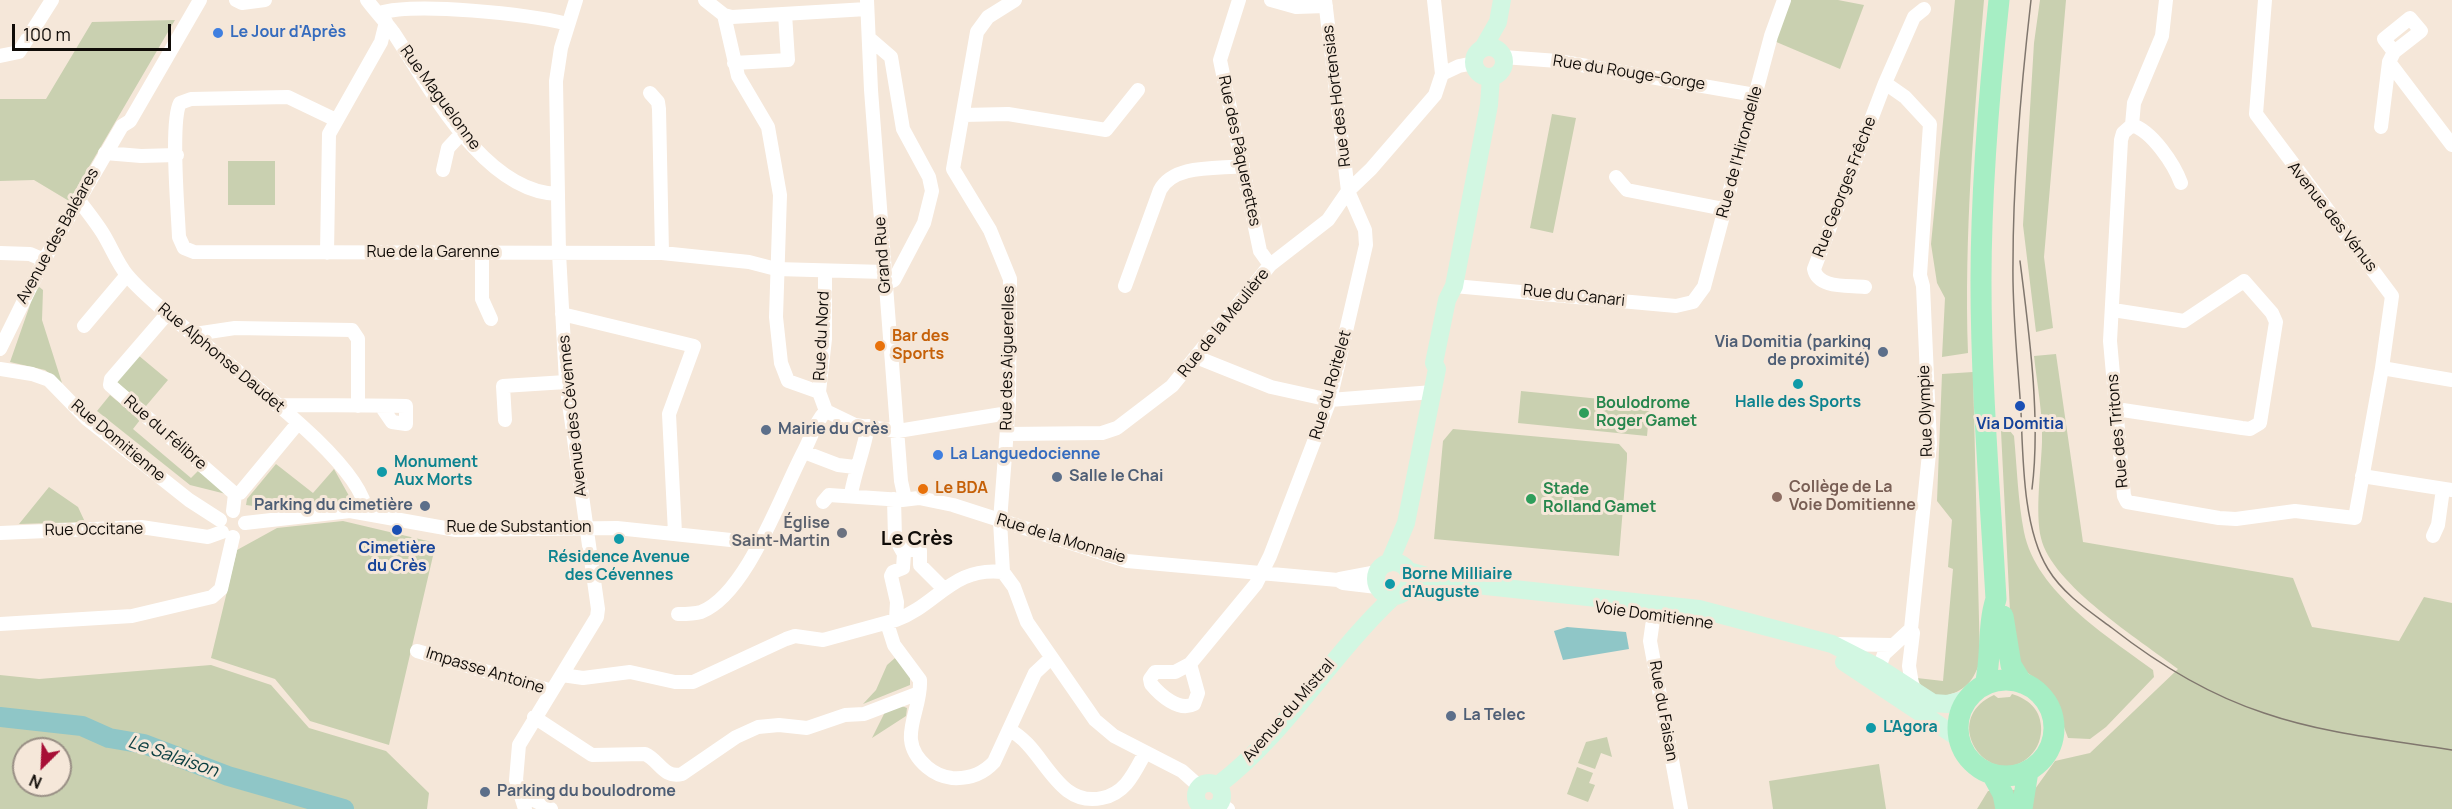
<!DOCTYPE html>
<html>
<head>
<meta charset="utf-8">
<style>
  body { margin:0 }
  #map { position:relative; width:2452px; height:809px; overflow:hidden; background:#f5e7d9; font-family:Manrope,sans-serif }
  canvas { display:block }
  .north { position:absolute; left:12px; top:737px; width:60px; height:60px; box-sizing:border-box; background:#f5e7d9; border:2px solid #998f85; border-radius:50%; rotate:204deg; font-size:16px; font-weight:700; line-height:24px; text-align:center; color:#100c08 }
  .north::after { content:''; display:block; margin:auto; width:21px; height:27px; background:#a70f36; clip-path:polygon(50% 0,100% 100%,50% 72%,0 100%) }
  .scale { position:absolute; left:12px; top:24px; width:159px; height:27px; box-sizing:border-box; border:3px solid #100c08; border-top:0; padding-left:8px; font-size:18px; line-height:21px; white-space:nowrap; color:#100c08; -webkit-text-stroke:4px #f5e7d9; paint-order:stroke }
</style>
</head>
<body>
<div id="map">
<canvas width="2452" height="809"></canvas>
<div class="north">N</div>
<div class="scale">100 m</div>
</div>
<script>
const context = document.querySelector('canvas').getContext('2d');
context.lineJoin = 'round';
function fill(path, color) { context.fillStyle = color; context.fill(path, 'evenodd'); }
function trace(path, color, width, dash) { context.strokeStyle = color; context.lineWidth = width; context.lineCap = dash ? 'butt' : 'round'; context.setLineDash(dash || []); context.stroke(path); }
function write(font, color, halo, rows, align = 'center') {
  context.font = font + ' Manrope,sans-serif'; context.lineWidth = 6; context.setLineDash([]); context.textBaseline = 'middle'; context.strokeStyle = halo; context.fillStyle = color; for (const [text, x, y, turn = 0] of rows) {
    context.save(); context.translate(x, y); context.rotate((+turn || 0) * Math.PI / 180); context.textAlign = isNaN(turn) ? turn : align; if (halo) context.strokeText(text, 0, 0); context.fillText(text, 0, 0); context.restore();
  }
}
const green = new Path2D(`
  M1791,0H1838L1864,5L1840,69L1774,41Z
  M1955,0H1984C1974,118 1964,235 1968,353L1942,357L1945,298L1937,283L1931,244Z
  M2040,0H2066L2044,257L2053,328L2036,332L2023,225L2034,43Z
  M175,20L69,201L34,180L0,181V99H46L92,22Z
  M1552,114L1576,118L1553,233L1530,228Z
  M228,161H275V205H228Z
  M37,285L43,290L42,320L62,383L45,370L10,362Z
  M2056,354L2083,542L2293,578L2312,627L2399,641L2424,597L2452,603V809H1977L1988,791L2035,789L2055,761L2090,753L2178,669C2140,640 2052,585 2041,538C2035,512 2041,470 2042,442C2043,414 2037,384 2034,356Z
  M138,355L168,380L146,406L116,382Z
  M1973,372L1980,661C1973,684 1961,694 1938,697L1923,689L1917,678L1943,681L1953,569L1948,567L1952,520L1937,501L1942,374Z
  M1521,391L1650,404L1647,436L1518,423Z
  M110,395L140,420L133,429L191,478L199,470L226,494L190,485L97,411Z
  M1453,429L1619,444L1627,453V459L1619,556L1434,539L1443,441Z
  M2001,431H2010L2014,436C2017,468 2018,501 2024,532C2036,592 2107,636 2153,670L2154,677L2106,727L2090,739L2068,738L2054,700L2036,679L2021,668L2011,632Z
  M276,464L313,493L334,469L353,503L274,509L246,505L247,499Z
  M49,487L78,507L85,522L19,524Z
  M343,521L436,543L389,745L310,721L275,679L211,658L237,550L277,528Z
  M895,658L910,675V685L863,704L876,690L887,665Z
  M211,665L271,685L309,728L386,751L429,793L427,809H0V675L39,679ZM24,749H60V785H24Z
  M2012,694C2028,699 2040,709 2041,726C2042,737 2038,748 2030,756C1991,793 1937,721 1994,695L1998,698L2010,697Z
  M902,706L907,708L906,716L872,738L885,712Z
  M1607,737L1612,757L1601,753L1595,769L1578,763L1586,742Z
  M1879,764L1886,809H1773L1769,781Z
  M1577,767L1593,773L1589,783L1595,785L1588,802L1567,794Z`);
const water = new Path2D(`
  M1567,627L1626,632L1629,649L1563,660L1554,631Z`);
const river = new Path2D(`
  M0,717L82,726L109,738L144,744L228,776L344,809`);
const street = new Path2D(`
  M236,0L242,3L265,0
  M367,0C375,11 385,21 393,32C429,86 484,193 558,194
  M705,0L724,15L732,17L867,9
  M867,0L871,90L901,481L905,499
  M1015,0L988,17L977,32L953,169L990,230L1010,279L1009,403L1000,521L1003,572L1014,587L1027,622L1095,720L1114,736L1182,771L1200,787
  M1239,0L1220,60L1260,251L1270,265
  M1271,0L1296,7L1326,6
  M1434,0L1442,74
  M2265,0L2256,114L2392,296L2382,368L2452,380
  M379,13C417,2 527,14 568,24
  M724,15L738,76L768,127L780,195L776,317L781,363L788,381L819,392
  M869,38L891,57L903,129L929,177L932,191L924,223L894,280L885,284
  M0,56L19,52L52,0
  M1503,57L1558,61L1755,95
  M2389,62L2452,145
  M734,63L788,60L785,14
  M1885,83L1914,17L1924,9
  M650,93L658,102L659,109L662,253
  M963,115L1008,114L1106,130L1138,90
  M336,120L288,97L191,99L180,103C170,122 178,211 179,237L184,248L194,252L662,253L749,262L776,269L885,272
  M2132,125L2123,133L2121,140L2110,341L2124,496L2127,502L2219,518L2236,519L2295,511L2355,518L2382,368
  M2132,125L2134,103L2162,36L2166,0
  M2132,125C2152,131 2174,164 2181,183
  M2381,127L2389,62L2394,52L2421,31L2410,18L2384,39L2394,52
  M105,153L141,156L177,155
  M443,170L448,148L462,133
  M1616,177L1627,190L1724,209
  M78,199C86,210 95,221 102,232C111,246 117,263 127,275C172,329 363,452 366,512
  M0,253L30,254L44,260
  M327,253L329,134L381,42L386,22
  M482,253V299L491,319
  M825,272V339L819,392L826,411L855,425L898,431L1008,413
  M1125,286L1160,190C1174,164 1217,169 1243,166
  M1454,286L1676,306L1693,302L1704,287L1771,36L1784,0
  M1865,287C1848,285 1818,289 1814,269L1885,83L1905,97L1930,124L1920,275L1923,286L1930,444L1911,629L1884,654L1879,668
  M2113,310L2184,321L2244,281L2272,313L2276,322L2260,423L2250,429L2242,428L2116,409
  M167,314L111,379L110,385L235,494
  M562,314L694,346L669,414L675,533
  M84,326L127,275
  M195,334L235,328L352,330L358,339V406
  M0,349L44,260L122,126L130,121L200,0
  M1196,357L1271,387L1330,400L1433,392
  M0,369L32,374L49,380L87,419L189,500L220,520
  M277,405C320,405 363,405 406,406V424L392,422L381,406
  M505,420L503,386L566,382
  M1007,434L1102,433L1117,428L1172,386L1270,265L1328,220L1348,191L1371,169L1435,95L1442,74L1459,66L1474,63
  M804,452L838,465L855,467
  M2362,476L2452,490
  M851,494C855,471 864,450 868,426
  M894,499L895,538L904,554L903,568L893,572L891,576L897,602L896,620
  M823,502L829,495L902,500L919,498L953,505L1127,561L1338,580L1343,583L1377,587
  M233,511L235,494L240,493L298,423
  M245,523L350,511L456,530L617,528L759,543
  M0,533L141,527L208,537L222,532
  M2433,536L2438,525L2443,489
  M901,549L920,550V565L943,588
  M1340,579L1377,572
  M1654,613L1650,641L1681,809
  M678,614C686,614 694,614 701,612C747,594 781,494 804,451C811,438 815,422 826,411
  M887,623L894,645L920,680C922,713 894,739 927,767C934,773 943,777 952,778C968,779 983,774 994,762L1035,673L1051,658
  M0,624L132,616L212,597L221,589L233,537
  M1911,629L1913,633L1909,666L1913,690
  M1834,644L1892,645
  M417,651L552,691
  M1190,664L1198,693L1194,704C1179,712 1160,695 1151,684L1150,679L1155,672H1175L1190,664L1256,584L1270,556L1330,400L1366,245L1365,230L1348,191L1325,0
  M562,675L583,678L630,672L675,682H693L786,639L795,636L823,640L896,620C937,605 953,566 1003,572
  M534,717L592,755L645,754C659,760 664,779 682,774L736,737L758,727L779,725L807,728L845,715L864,714L919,693
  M1009,730C1044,746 1055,808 1102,798C1126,793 1134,773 1145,753
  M519,792L551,809
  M1219,804L1228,809
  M525,809L516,780L519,745L597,617L598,609L566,382L559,253L556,81L561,48L576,0`);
const secondary = new Path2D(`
  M1474 62a15 15 0 1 1 30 0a15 15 0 1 1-30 0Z
  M1483,48L1498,22L1502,0
  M1376 579a17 17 0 1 1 34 0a17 17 0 1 1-34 0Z
  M1389,563L1406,523L1437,369L1434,363L1447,300L1454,286L1489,105L1491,77
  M1408,571L1449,582L1699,609L1832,644L1879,668L1933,703L1947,704L1968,699
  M1406,590L1446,592
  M1844,662L1960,739
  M1196 796a13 13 0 1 1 26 0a13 13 0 1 1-26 0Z
  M1217,786C1286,734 1331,655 1393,597`);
const primary = new Path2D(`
  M2003,616L2011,665L2022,683
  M1958 728a48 48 0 1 1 96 0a48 48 0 1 1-96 0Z
  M1985,685C1992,657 1987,627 1996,599C1990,493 1981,387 1981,281C1981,188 1989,93 1999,0
  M1992,774L2003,794L2006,809
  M2022,809L2028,771`);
const tram = new Path2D(`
  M2031,0C2021,87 2013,175 2013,263C2012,313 2018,363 2021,412C2023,459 2023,529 2048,569C2063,594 2089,611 2112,628C2158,664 2209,695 2264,713C2325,734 2390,740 2452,750
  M2020,261C2029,332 2041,418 2032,489`);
const markers = [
  [218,33,6,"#3f7fe0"],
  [880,346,6,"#e8710a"],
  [1883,352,6,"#5c6f8a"],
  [1798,384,6,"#0f9aa8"],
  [2020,406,6,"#1a4fb4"],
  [1584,413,6,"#2e9e5b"],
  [766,430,6,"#5c6f8a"],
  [938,455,6,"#3f7fe0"],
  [382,472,6,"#0f9aa8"],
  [1057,477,6,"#5c6f8a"],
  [923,489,6,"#e8710a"],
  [1777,497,6,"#8d6e63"],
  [1531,499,6,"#2e9e5b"],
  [425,506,6,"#5c6f8a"],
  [397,530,6,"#1a4fb4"],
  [842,533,6,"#6b7280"],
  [619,539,6,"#0f9aa8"],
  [1390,584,6,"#0f9aa8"],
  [1451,716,6,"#5c6f8a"],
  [1871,728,6,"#0f9aa8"],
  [485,792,6,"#5c6f8a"]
];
const shopNames = [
  ["Le Jour d'Après",230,33],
  ["La Languedocienne",950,455]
];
const streetNames = [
  ["Rue du Rouge-Gorge",1629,73,9],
  ["Rue des Hortensias",1337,96,-97],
  ["Rue Maguelonne",440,98,54],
  ["Rue des Pâquerettes",1239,151,78],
  ["Rue de l'Hirondelle",1740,152,-75],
  ["Rue Georges Frêche",1845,187,-69],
  ["Avenue des Vénus",2332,217,52],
  ["Avenue des Baléares",58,236,-61],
  ["Rue de la Garenne",433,253],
  ["Grand Rue",883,255,-94],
  ["Rue du Canari",1574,296,6],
  ["Rue de la Meulière",1224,323,-51],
  ["Rue du Nord",822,336,-87],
  ["Rue Alphonse Daudet",221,358,40],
  ["Rue des Aiguerelles",1008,358,-89],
  ["Rue du Roitelet",1331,385,-74],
  ["Rue Olympie",1926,411,-92],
  ["Avenue des Cévennes",573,416,-96],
  ["Rue des Tritons",2118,431,-95],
  ["Rue du Félibre",165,433,41],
  ["Rue Domitienne",118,441,40],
  ["Rue de Substantion",519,528],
  ["Rue Occitane",94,530,-1],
  ["Rue de la Monnaie",1061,539,17],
  ["Voie Domitienne",1654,616,8],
  ["Impasse Antoine",485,671,17],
  ["Avenue du Mistral",1289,711,-49],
  ["Rue du Faisan",1663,711,80]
];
const foodNames = [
  ["Bar des",892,337],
  ["Sports",892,355],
  ["Le BDA",935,489]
];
const serviceNames = [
  ["Via Domitia (parking",1871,343,"right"],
  ["de proximité)",1871,361,"right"],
  ["Mairie du Crès",778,430],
  ["Salle le Chai",1069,477],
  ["Parking du cimetière",413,506,"right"],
  ["La Telec",1463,716],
  ["Parking du boulodrome",497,792]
];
const cultureNames = [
  ["Halle des Sports",1798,403,"center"],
  ["Monument",394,463],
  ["Aux Morts",394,481],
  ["Résidence Avenue",619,558,"center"],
  ["des Cévennes",619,576,"center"],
  ["Borne Milliaire",1402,575],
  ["d'Auguste",1402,593],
  ["L'Agora",1883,728]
];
const leisureNames = [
  ["Boulodrome",1596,404],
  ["Roger Gamet",1596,422],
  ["Stade",1543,490],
  ["Rolland Gamet",1543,508]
];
const transitNames = [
  ["Via Domitia",2020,425],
  ["Cimetière",397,549],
  ["du Crès",397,567]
];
const educationNames = [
  ["Collège de La",1789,488],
  ["Voie Domitienne",1789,506]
];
const worshipNames = [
  ["Église",830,524],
  ["Saint-Martin",830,542]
];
const waterNames = [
  ["Le Salaison",173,757,19]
];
const quarterNames = [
  ["Le Crès",917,539]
];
fill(green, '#c9d0b0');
fill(water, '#8fc6c7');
trace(river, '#8fc6c7', 20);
trace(street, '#fff', 14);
trace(secondary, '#d2f7e2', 18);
trace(primary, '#a6eec4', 21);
trace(tram, '#80776e', 1.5);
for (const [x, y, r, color] of markers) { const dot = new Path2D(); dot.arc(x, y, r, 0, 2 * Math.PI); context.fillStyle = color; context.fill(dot); trace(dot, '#f5e7d9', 2); }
write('bold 16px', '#366cbe', '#f5e7d9', shopNames, 'left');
write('16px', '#100c08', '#f5e7d9', streetNames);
write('bold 16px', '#c56008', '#f5e7d9', foodNames, 'left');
write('bold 16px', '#4e5e75', '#f5e7d9', serviceNames, 'left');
write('bold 16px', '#0d838f', '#f5e7d9', cultureNames, 'left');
write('bold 16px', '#27864d', '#f5e7d9', leisureNames, 'left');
write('bold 16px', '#164399', '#f5e7d9', transitNames);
write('bold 16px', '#785e54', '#f5e7d9', educationNames, 'left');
write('bold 16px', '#5b616d', '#f5e7d9', worshipNames, 'right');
write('italic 18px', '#0a3e40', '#f5e7d9', waterNames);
write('bold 20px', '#100c08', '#f5e7d9', quarterNames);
</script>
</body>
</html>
